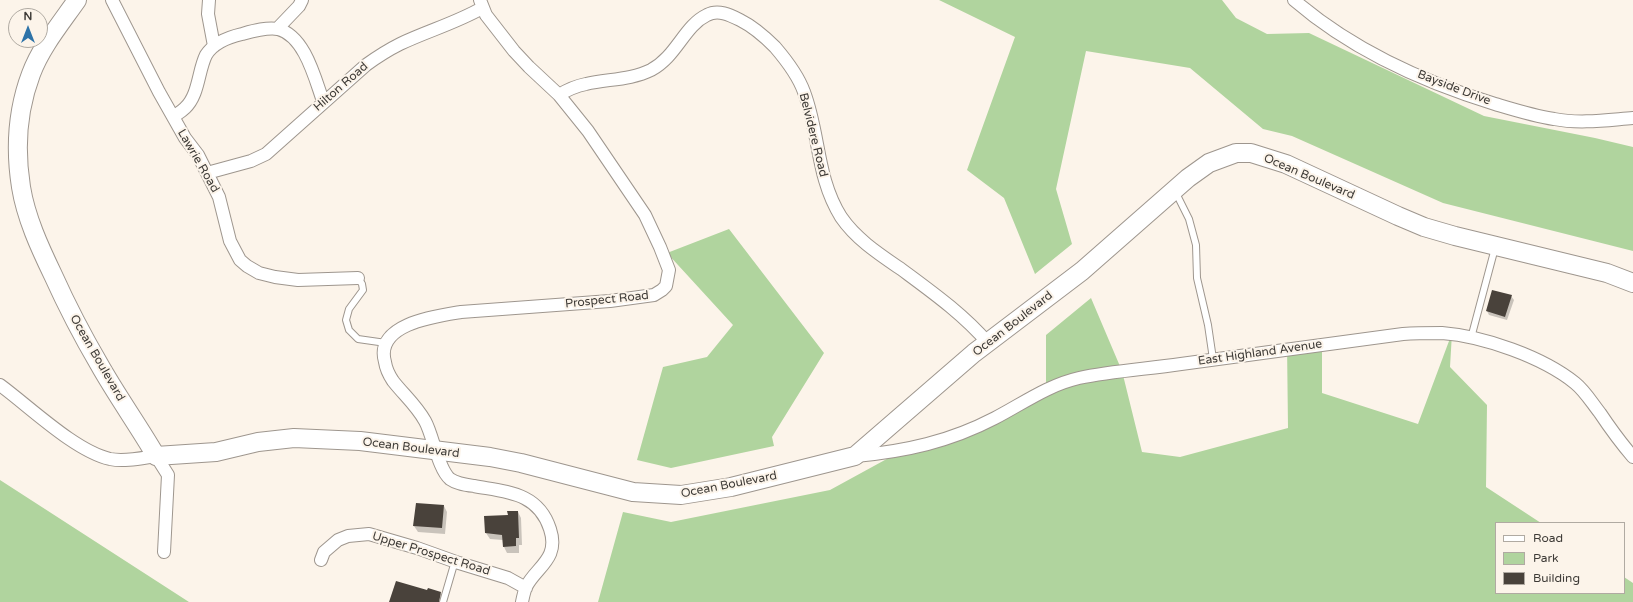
<!DOCTYPE html>
<html>
<head>
<meta charset="utf-8">
<style>
  body { margin:0 }
  #map { position:relative; width:1633px; height:602px; overflow:hidden; background:#fcf4ea; font-family:"Varela Round",sans-serif }
  canvas { display:block }
  .legend { position:absolute; left:1495px; top:522px; width:130px; height:72px; box-sizing:border-box; background:#fcf4ea; border:1px solid #b0aaa2; margin:0; padding:5px 7px; list-style:none; font-size:12px; color:#3e3b37 }
  .legend li { display:flex; align-items:center; gap:8px; height:20px }
  .legend b { width:20px; border:1px solid #b0aaa2 }
  .north { position:absolute; left:8px; top:8px; width:40px; height:40px; box-sizing:border-box; background:#fcf4ea; border:1px solid #b0aaa2; border-radius:50%; rotate:0deg; font-size:11px; font-weight:700; line-height:16px; text-align:center; color:#3e3b37 }
  .north::after { content:''; display:block; margin:auto; width:14px; height:18px; background:#2e73a8; clip-path:polygon(50% 0,100% 100%,50% 72%,0 100%) }
</style>
</head>
<body>
<div id="map">
<canvas width="1633" height="602"></canvas>
<ul class="legend">
<li><b style="height:5px;background:#fff"></b>Road</li>
<li><b style="height:11px;background:#b0d49e"></b>Park</li>
<li><b style="height:11px;background:#49423b"></b>Building</li>
</ul>
<div class="north">N</div>
</div>
<script>
const context = document.querySelector('canvas').getContext('2d');
context.lineJoin = 'round';
function fill(path, color) { context.fillStyle = color; context.fill(path, 'evenodd'); }
function trace(path, color, width, dash) { context.strokeStyle = color; context.lineWidth = width; context.lineCap = dash ? 'butt' : 'round'; context.setLineDash(dash || []); context.stroke(path); }
function write(font, color, halo, rows, align = 'center') {
  context.font = font + ' "Varela Round",sans-serif'; context.lineWidth = 4; context.setLineDash([]); context.textBaseline = 'middle'; context.strokeStyle = halo; context.fillStyle = color; for (const [text, x, y, turn = 0] of rows) {
    context.save(); context.translate(x, y); context.rotate((+turn || 0) * Math.PI / 180); context.textAlign = isNaN(turn) ? turn : align; if (halo) context.strokeText(text, 0, 0); context.fillText(text, 0, 0); context.restore();
  }
}
const green = new Path2D(`
  M939,0H1222L1236,18L1267,34L1309,33L1484,116L1595,138L1633,147V251L1443,203L1292,136L1263,129L1190,68L1086,51L1056,189L1072,244L1035,274L1004,198L967,170L1015,37Z
  M729,229L824,353L772,437L774,446L671,468L637,460L663,367L707,357L733,325L667,253Z
  M1091,298L1122,371L1142,452L1180,457L1288,428L1287,344L1322,339V393L1418,424L1452,333L1450,367L1487,405L1486,487L1541,523H1496V593H1624V577L1633,583V602H598L623,512L671,522L830,490L905,449L956,438L1046,386V335Z
  M0,480L189,602H0Z`);
const shadow = new Path2D(`
  M1511,296L1514,300L1507,320L1489,315L1487,311Z
  M444,506L447,512L445,534L418,532L414,526Z
  M518,512L521,518L522,545H519V553H507L504,547L503,540L490,539L486,533L509,516Z
  M428,592L440,593L444,600V602H390Z`);
const building = new Path2D(`
  M1492,290L1512,295L1505,317L1486,311Z
  M416,503L444,505L442,528L413,526Z
  M507,511H518L519,538H516V546L503,547L502,535L485,533L484,516L508,515Z
  M396,581L427,590L428,588L441,592L439,602H389Z`);
const lane = new Path2D(`
  M1175,191L1189,219L1196,245L1197,278L1208,325L1213,359
  M358,278L362,284L363,290L349,309L346,320L349,330L358,339L386,343
  M1471,338L1495,248
  M443,602L455,561`);
const street = new Path2D(`
  M112,0L159,92L185,138L198,155L219,197L230,241L240,260L247,266L259,273L275,277L298,280L358,278
  M209,0L208,14L214,46
  M480,0L486,15L514,51L529,67L559,95L588,131L645,215L660,247L669,270L666,286L662,290L654,295L610,301L461,312C436,316 374,324 385,362C386,369 389,375 393,381C404,395 416,405 425,421C433,435 438,469 450,479C457,484 466,485 474,486C506,492 538,492 550,529C560,559 536,567 526,587C524,592 523,597 522,602
  M1294,0C1352,50 1423,82 1495,104C1515,110 1534,116 1554,119C1580,124 1607,120 1633,118
  M277,29L299,6L302,0
  M559,95C567,90 576,86 586,84C607,79 631,80 651,70C677,56 684,26 707,15C718,9 730,15 740,20C754,27 764,36 775,47C787,61 798,75 804,92C820,134 816,177 841,217C856,239 879,254 901,269C932,292 963,314 988,343
  M173,117C177,114 181,112 185,108C199,95 198,71 206,55C214,42 229,37 242,34C253,31 267,27 278,29C305,36 315,79 323,101
  M207,173L251,161L266,154L366,65C377,57 388,50 400,44C427,31 456,23 482,8
  M0,385C30,407 75,451 110,459C125,462 142,458 156,456L168,475L164,552
  M856,456C906,451 949,442 995,418C1022,404 1048,385 1079,378C1112,371 1147,369 1181,364C1255,354 1329,344 1403,334C1416,333 1429,333 1442,333C1483,336 1543,357 1575,383C1585,391 1592,403 1600,413C1610,428 1621,443 1633,457
  M321,560L324,552L338,540L348,536L369,534L417,548L459,563L508,578L526,588`);
const secondary = new Path2D(`
  M77,0C61,23 41,47 31,74C17,111 15,149 21,187C26,218 40,248 53,275C67,306 82,335 99,364C117,396 138,425 156,456L216,452L258,442L294,438L360,441L490,457L521,463L633,492L681,495L731,487L855,456L974,353L1082,271L1188,178L1209,163L1236,153H1251L1286,164L1398,216L1424,227L1455,236L1607,273L1633,283`);
const streetNames = [
  ["Hilton Road",341,87,-41],
  ["Bayside Drive",1454,88,21],
  ["Belvidere Road",813,135,76],
  ["Lawrie Road",198,161,60],
  ["Ocean Boulevard",1309,177,23],
  ["Prospect Road",607,300,-6],
  ["Ocean Boulevard",1013,324,-38],
  ["East Highland Avenue",1260,353,-8],
  ["Ocean Boulevard",97,358,60],
  ["Ocean Boulevard",411,448,7],
  ["Ocean Boulevard",729,485,-11],
  ["Upper Prospect Road",431,554,17]
];
fill(green, '#b0d49e');
fill(shadow, '#0003');
fill(building, '#49423b');
trace(lane, '#9e968e', 8);
trace(street, '#9e968e', 14);
trace(secondary, '#9e968e', 20);
trace(lane, '#fff', 6);
trace(street, '#fff', 12);
trace(secondary, '#fff', 18);
write('12px', '#3e3b37', '#fcf4ea', streetNames);
</script>
</body>
</html>
